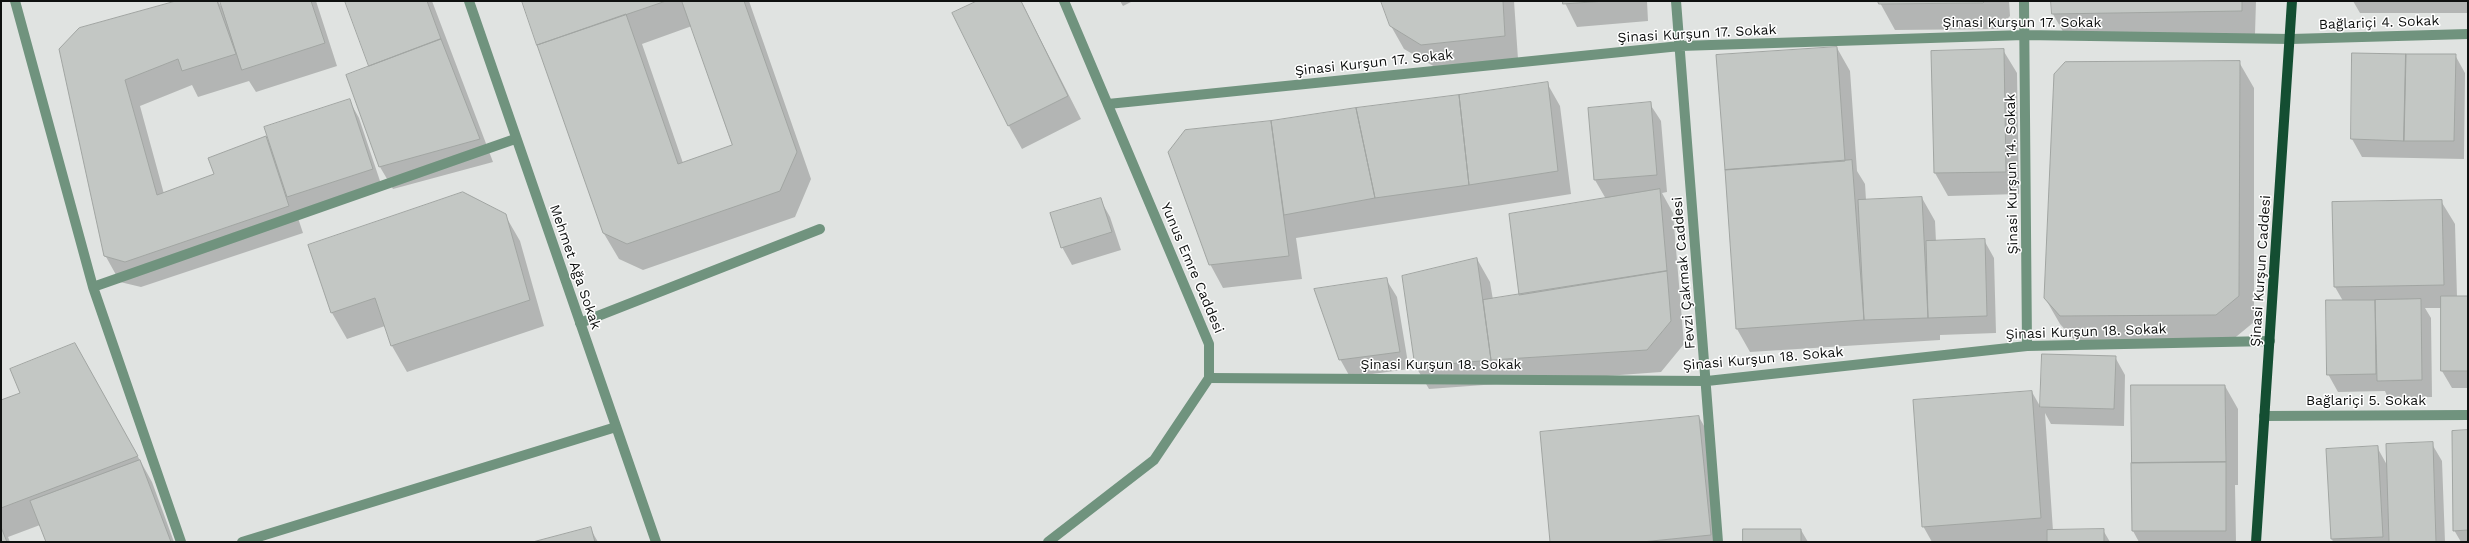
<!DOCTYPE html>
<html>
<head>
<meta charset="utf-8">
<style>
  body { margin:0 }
  #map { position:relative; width:2469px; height:543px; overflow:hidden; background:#e0e3e1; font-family:"Work Sans",sans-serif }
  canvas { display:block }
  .frame { position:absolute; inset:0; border:2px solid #0f1110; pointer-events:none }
</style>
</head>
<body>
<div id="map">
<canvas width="2469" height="543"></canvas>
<div class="frame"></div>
</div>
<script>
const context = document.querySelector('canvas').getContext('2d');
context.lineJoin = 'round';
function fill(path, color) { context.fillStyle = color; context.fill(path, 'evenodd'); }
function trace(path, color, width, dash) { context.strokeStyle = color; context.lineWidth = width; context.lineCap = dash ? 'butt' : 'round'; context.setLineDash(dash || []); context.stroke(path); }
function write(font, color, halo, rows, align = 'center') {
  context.font = font + ' "Work Sans",sans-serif'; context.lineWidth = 3; context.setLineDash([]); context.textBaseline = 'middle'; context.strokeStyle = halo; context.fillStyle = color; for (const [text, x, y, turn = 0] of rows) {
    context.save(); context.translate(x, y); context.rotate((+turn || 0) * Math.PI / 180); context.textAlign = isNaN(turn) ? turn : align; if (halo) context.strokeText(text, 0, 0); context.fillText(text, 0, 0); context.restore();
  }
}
const shadow = new Path2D(`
  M180,1H218L222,8L221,1H316L337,66L256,92L249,81L198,97L192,85L140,106L164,194L215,175L266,137L270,144L349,100L359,118L382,187L297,215L303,233L141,287L120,282L105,255L60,50Z
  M346,1H432L493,162L393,189L380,167L370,67Z
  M523,1H749L811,179L795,217L643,270L619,259L603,232ZM692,26L733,146L683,163L642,44Z
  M979,1H1021L1081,119L1022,149L1009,126Z
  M1120,1H1133L1123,6Z
  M1382,1H1514L1518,59L1435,67L1404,49L1391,26Z
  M1564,1H1647L1648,21L1577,27Z
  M1879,1H2009L2010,16L1998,29L1895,30Z
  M2052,1H2256L2255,34L2066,37L2053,14Z
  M2353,1H2468V13H2360Z
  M1837,48L1850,71L1857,171L1865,184L1866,200L1922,198L1935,221L1936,242L1984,240L1994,258L1996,333L1940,335V340L1750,352L1737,329L1717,56Z
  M2003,50L2017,73L2019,194L1948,196L1935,173Z
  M2455,55L2465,73L2464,159L2362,157L2352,139Z
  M2239,62L2254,88V322L2231,341L2076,342L2060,324L2045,298Z
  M1547,83L1560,106L1571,194L1296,238L1302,279L1223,288L1210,264L1271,122Z
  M1650,104L1661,121L1667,192L1662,193L1673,213L1684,344L1661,372L1429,389L1416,367L1477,259L1490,282L1493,300L1520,295L1606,199L1595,180Z
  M1100,199L1110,217L1121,250L1072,265L1062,247Z
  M2441,201L2455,224L2457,297H2468V388H2452L2442,371V308H2425L2431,318L2432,397L2388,398L2385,391L2338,392L2328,374L2343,301L2335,287L2333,203Z
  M505,215L520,241L544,326L407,372L392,346L385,326L347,339L332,313Z
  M1386,279L1397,297L1409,369L1350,377L1340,359Z
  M2043,355L2115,357L2125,375L2124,426L2051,424L2045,413L2053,531L2103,530L2110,542H1932L1923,526L2032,392L2041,408Z
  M90,370L152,482L174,542H47L40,525L8,537L10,542H1V401Z
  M2225,386L2238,409V485H2235L2236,542H2139L2133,531Z
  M1699,417L1712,440L1722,542H1551Z
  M2468,431V542H2461L2454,530Z
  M2432,444L2442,461L2445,542H2333L2332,539L2377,447L2387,465Z
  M590,528L598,542H537Z
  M1801,530L1808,542H1744Z`);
const building = new Path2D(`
  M176,1H217L236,54L182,71L178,59L125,80L157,195L214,174L208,158L266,136L289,206L125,262L104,256L59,49L79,28Z
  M220,1H311L325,43L242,70Z
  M345,1H427L441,39L369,66Z
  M522,1H666L537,45Z
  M682,1H744L797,152L780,191L627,244L603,233L537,45L626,14L678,164L732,145Z
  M977,1H1021L1068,96L1008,126L952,13Z
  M1381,1H1503L1505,36L1421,45L1390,26Z
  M1563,1H1606L1563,4Z
  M1878,1H1985L1983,3L1879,4Z
  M2051,1H2242V11L2052,14Z
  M441,39L480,139L379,167L346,75Z
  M1837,47L1845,161L1725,170L1716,55Z
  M2004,49L2006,172L1934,173L1931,51Z
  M2352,53L2406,54L2404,141L2351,139Z
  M2406,54H2456L2454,141H2404Z
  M2240,61L2239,296L2216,315L2060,316L2044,298L2054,74L2065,62Z
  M1548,82L1558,171L1469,185L1459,95Z
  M1459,95L1469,185L1375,198L1356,108Z
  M350,99L373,169L287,197L264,127Z
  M1651,102L1657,175L1594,180L1588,108Z
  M1356,108L1375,198L1284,215L1271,121Z
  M1271,121L1289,256L1209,265L1168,152L1185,130Z
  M1852,160L1864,320L1736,329L1725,170Z
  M1660,189L1667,271L1519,295L1509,214Z
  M463,192L506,214L530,300L391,346L375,298L331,313L308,245Z
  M1922,197L1928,318L1864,320L1858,200Z
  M1101,198L1112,232L1061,248L1050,213Z
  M2442,200L2444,285L2334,287L2332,202Z
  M1985,239L1987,316L1928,318L1926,241Z
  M1477,258L1491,360L1415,367L1402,276Z
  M1667,271L1671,321L1647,350L1491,360L1483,300Z
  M1387,278L1400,352L1339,360L1314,289Z
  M2441,296H2468V371H2441Z
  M2421,299L2422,380L2377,381L2375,300Z
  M2326,300H2375L2376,374L2327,375Z
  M75,343L138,456L1,508V400L20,393L10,369Z
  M2042,354L2116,356L2114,409L2040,407Z
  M2131,385H2225L2226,462L2132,463Z
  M2032,391L2041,518L1922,527L1913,400Z
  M1699,416L1711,535L1642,542H1550L1540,432Z
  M2468,430V530L2453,531L2452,431Z
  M2433,442L2436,542H2389L2386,444Z
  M2378,446L2383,537L2331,539L2326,449Z
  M140,460L171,542H46L30,501Z
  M2226,462V531H2132L2131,463Z
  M1,527L7,542H1Z
  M591,527L595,542H533Z
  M1743,529H1801V542H1743Z
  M2104,529V542H2047V530Z`);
const service = new Path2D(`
  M580,323L820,229`);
const minor = new Path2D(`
  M15,1L93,287L181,542
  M469,1L656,542
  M1676,1L1718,542
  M2024,1L2027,346
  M1108,104L1680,46L2024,35L2291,39L2468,34
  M93,287L515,139
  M1209,378L1707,381L2027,346L2270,341
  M2264,416L2468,415
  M242,542L616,427`);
const tertiary = new Path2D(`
  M1048,542L1154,460L1209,378V344L1064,1`);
const primary = new Path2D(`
  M2256,542L2292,1`);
const streetNames = [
  ["Şinasi Kurşun 17. Sokak",2022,23],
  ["Bağlariçi 4. Sokak",2379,23,-2],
  ["Şinasi Kurşun 17. Sokak",1697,34,-3],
  ["Şinasi Kurşun 17. Sokak",1374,63,-6],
  ["Şinasi Kurşun 14. Sokak",2012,174,-91],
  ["Mehmet Ağa Sokak",575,267,71],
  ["Yunus Emre Caddesi",1192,268,67],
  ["Şinasi Kurşun Caddesi",2261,271,-86],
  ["Fevzi Çakmak Caddesi",1684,273,-95],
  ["Şinasi Kurşun 18. Sokak",2086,332,-2],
  ["Şinasi Kurşun 18. Sokak",1763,359,-5],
  ["Şinasi Kurşun 18. Sokak",1441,365],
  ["Bağlariçi 5. Sokak",2366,401]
];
fill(shadow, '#0003');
fill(building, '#c3c7c4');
trace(building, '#a1a5a2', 1);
trace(service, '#70937e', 10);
trace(minor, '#70937e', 10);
trace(tertiary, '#70937e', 10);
trace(primary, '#144e32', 10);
write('14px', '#0f1110', '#fff', streetNames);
</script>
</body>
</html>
